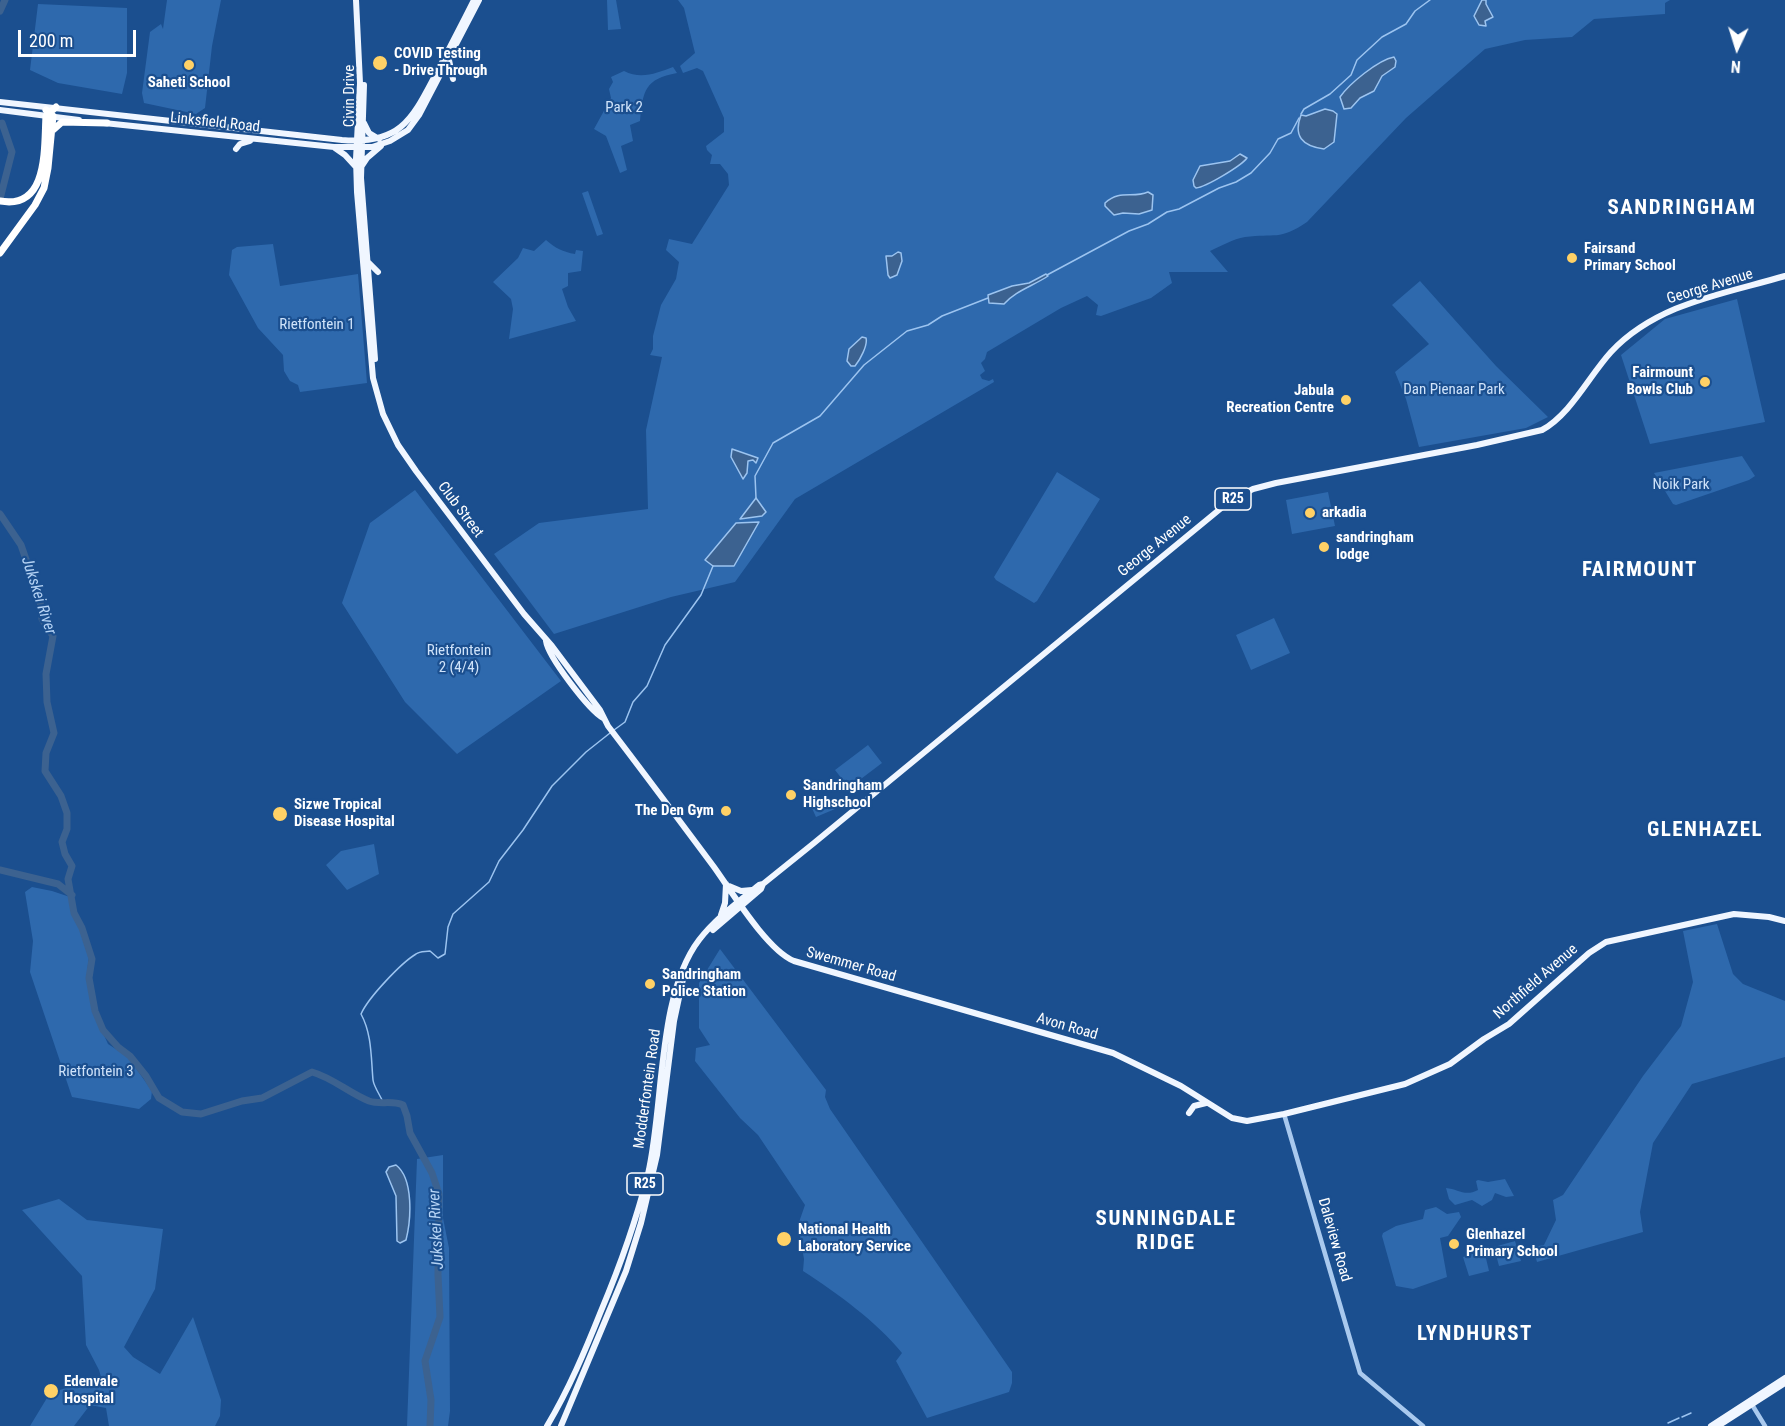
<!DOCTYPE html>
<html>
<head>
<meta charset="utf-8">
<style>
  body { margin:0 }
  #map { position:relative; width:1785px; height:1426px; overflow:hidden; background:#1b4f8f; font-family:"Roboto Condensed",sans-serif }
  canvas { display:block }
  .north { position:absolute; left:1707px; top:18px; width:60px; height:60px; -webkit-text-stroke:4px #1b4f8f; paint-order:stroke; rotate:184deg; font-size:16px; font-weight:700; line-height:24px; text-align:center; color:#fff }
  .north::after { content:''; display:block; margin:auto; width:21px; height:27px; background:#fff; clip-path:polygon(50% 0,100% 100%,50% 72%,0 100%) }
  .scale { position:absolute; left:18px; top:30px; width:118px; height:27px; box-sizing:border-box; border:3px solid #fff; border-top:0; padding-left:8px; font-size:18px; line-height:21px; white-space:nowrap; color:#fff; -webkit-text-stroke:4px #1b4f8f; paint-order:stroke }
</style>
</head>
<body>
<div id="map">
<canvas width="1785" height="1426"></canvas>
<div class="north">N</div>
<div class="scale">200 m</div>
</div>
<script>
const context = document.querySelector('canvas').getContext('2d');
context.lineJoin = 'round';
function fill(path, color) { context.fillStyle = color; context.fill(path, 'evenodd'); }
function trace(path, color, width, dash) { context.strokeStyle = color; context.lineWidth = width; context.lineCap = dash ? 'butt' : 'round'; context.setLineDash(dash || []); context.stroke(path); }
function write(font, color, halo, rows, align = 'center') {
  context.font = font + ' "Roboto Condensed",sans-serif'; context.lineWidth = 4.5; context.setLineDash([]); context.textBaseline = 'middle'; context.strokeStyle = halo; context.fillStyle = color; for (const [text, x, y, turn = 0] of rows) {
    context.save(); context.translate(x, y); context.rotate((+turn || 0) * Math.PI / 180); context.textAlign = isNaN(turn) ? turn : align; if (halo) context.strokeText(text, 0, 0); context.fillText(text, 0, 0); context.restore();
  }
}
const green = new Path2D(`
  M167,0H221L212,46L205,108L196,114L144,103L142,93L150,32L161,24L163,29Z
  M607,0H616L621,29L608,30Z
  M678,0H1670L1665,3V14L1594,19L1572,37L1525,40L1485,49L1406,118L1307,222C1279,241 1275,233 1245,237C1233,239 1221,246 1210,251L1228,272H1169L1172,283L1151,298L1101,316L1096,315L1098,305L1087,296L1061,308L987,352L985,359L981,363L985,371L980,375L982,379L989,381L993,379L994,382L795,499L735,582L671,597L554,634L494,554L539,523L648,509L646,430L662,357L650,355L653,349V336L661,305L676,279L679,262L666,250L669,239L692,244L729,185L728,174L720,164H710L712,155L707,150L706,146L724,132V118L703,71L697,68L683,73L680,66L695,53L684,8Z
  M38,4L127,8V73L122,94L58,83L30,70Z
  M673,67L677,73C645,79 643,90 640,121L630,125L633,141L621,146L627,170L620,173L606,136L594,129L611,98L609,89L613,82L611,77L624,71C641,80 657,73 673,67Z
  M588,191L603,234L597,236L582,193Z
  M546,240C555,248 563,252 575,254L576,250L583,251L581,271L568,273V286L562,289L568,307L576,321L509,339L513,309L511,299L493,282L518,258L523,248L534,251Z
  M273,244L280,286L358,274L367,383L300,392L298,385L290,381L284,371L283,355L258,328L229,275L232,250L237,247Z
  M1420,281L1496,366L1548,417L1526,428L1419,447L1406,399L1395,372L1429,344L1392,305Z
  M1737,299L1765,422L1650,444L1621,355L1665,319Z
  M1742,456L1755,476L1749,480L1676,505L1673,504L1654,473Z
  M1057,472L1100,499L1037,601L1034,603L996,580L994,577Z
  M415,490L561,681L457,754L405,702L342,603L370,523Z
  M1328,492L1335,526L1292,534L1286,500Z
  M1274,618L1290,653L1251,670L1236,635Z
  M868,745L882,763L849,788L835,770Z
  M830,798L835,809L816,817L811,806Z
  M374,844L379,874L347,890L326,865L341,851Z
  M32,887L52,891L70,897L72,914L80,928L89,957L87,972L93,1011L108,1044L128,1057L152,1091L151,1099L139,1109L72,1097L30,972L33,941L25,892Z
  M1717,924L1733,974L1743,984L1785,1001V1057L1692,1084L1653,1143L1640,1212L1643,1232L1537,1262L1533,1247L1544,1245L1556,1220L1553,1200L1563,1195L1643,1076L1681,1026L1693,982L1683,931Z
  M720,949L826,1090L825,1097L830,1109L1012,1372V1383L1009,1392L927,1418L896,1361L902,1353C876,1321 838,1294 803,1271L804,1259L798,1225L805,1205L758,1135L740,1118L695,1061L696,1048L710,1045L699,1028V983Z
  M443,1155V1218L449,1248L450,1411L448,1426H407L417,1159Z
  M1505,1179L1514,1196L1506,1197L1495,1193L1492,1200L1482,1206L1472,1200L1455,1205L1449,1199L1446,1188C1458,1189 1465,1197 1478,1190L1476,1181L1478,1180L1488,1182Z
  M59,1199L87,1220L163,1229L155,1289L124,1347L133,1357L160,1374L193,1317L221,1400L220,1416L215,1426H109L106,1408L90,1405L74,1426H30L50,1393L101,1377L99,1370L86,1345L82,1276L22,1210Z
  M1436,1207L1447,1214L1459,1212L1461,1217L1448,1236L1440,1238L1447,1277L1413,1289L1396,1286L1382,1236L1383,1233L1396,1226L1423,1219L1425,1210Z
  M1515,1241L1521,1261L1499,1266L1494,1247Z
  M1484,1250L1489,1271L1469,1276L1463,1257Z`);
const water = new Path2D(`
  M1482,0H1486V4L1493,17L1485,21L1486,26L1479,25L1474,16Z
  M1394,57L1396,61L1395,67L1382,76L1374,91L1360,98L1351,108L1344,109L1340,97C1349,84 1378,60 1394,57Z
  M1325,109L1333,111L1337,114L1334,142L1324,149C1302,146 1293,136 1301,115L1306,116Z
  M1240,154L1247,158C1241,166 1206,187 1196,188L1194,186L1193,180L1200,166L1230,161Z
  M1148,192L1153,195L1152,210L1139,214L1123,213L1114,215L1105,206V203C1121,189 1132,199 1148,192Z
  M898,252L901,253L902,261L897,275L890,278L888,275L886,256H892Z
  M1046,274L1048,276C1033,286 1015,291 1004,304L989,303L988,295L1012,286L1029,283Z
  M862,337L866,338C868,345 860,360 855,366H851L847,361L849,349Z
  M732,449L758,458L756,463L753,460L748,461L747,473L743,479L731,457Z
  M756,498L766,512L762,516L740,519Z
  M759,522L734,566H713L705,560L736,523Z
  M396,1165C414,1179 411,1220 406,1240L400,1243L397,1241L396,1196L386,1172L389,1167Z`);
const stream = new Path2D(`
  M1301,114L1304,109L1330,94L1351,75L1357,60L1382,37L1406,24L1415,11L1430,0
  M1047,275L1129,231L1148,224L1167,212L1179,209L1219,188L1236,182L1251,173L1270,153L1278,139L1291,133L1299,118
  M756,498L755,476L773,443L820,416L864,365L907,331L928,325L942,316L988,298
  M614,730L625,722L633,702L647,686L665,645L701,595L713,566
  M383,1102C380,1095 374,1087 373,1080C371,1058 372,1034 361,1014C368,998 401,963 416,954C420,951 425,952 430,951L438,958L445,954L448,927L453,914L489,882L499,861L523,830L552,786L586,752L610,733
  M1682,1417L1691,1413
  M1668,1423L1679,1418`);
const river = new Path2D(`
  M0,11L5,0
  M0,199L12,152L2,123
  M0,514L21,545L40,600L42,619L53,636L46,674L47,702L54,733L46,753L45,771L61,796L67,813V829L62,842L65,854L72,866L68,879L74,913L82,928L92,959L89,978L95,1011L103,1030L118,1047L130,1056L146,1076L159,1098L182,1112L201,1114L242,1101L262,1098L312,1072C333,1078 349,1093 369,1101C380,1105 392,1100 403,1105L407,1116L410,1133L432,1173L439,1194L438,1275L440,1317L425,1361L431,1400L430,1426
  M0,870L58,884L72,895`);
const minor = new Path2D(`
  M1284,1114L1360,1373L1423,1426
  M1751,1403L1765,1426`);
const major = new Path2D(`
  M356,0L360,83L356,159L357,192L373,378L383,414L398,445L416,471L524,614L552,646L600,710L608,726C644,773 679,820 714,867C732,892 767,950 794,961L1113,1053L1181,1086L1232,1118L1247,1121L1284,1114L1405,1084L1450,1064L1484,1039L1509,1024L1589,953L1606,942L1734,914L1769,917L1785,921
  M449,60L453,79
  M364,85L361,178L375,359
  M0,102L342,140C403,145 413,117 438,70C450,47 462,24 474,0
  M0,110L79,120
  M104,123L334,147H372L390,141L408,130L419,115L479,0
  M364,123L369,133L379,139
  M335,148L345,155L356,167
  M236,149L240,144L250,141
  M361,167L367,158L381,146
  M368,262L378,272
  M546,641C548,657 589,710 603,718
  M729,886L741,891L752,890
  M721,915L725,903L726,884
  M713,930L761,889L763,884
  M1189,1113L1194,1106L1206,1103
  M547,1426C569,1389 585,1351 601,1311C620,1266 636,1221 648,1174C664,1106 657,995 699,940C715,919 738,902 759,885L763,884L814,843L1231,500L1253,489L1276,483L1477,445L1542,430C1571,414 1589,376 1611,352C1657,303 1724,294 1785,276
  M561,1426L626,1271L641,1223L657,1155L674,1021L683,979
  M1711,1426L1785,1378
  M1718,1426L1785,1383`);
const highway = new Path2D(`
  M53,130L62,122L107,123
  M0,201C49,210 44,147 46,116L56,107
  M0,253L35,205L44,188L48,168L53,116L46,110`);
const markers = [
  [380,63,8,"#ffd166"],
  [189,65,6,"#ffd166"],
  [1572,258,6,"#ffd166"],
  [1705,382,6,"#ffd166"],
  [1346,400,6,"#ffd166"],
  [1310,513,6,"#ffd166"],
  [1324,547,6,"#ffd166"],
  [791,795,6,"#ffd166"],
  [726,811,6,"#ffd166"],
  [280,814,8,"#ffd166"],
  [650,984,6,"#ffd166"],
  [784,1239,8,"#ffd166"],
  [1454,1244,6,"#ffd166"],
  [51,1391,8,"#ffd166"]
];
const shields = [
  [1233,499,36],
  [645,1184,36]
];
const shieldNames = [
  ["R25",1233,499],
  ["R25",645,1184]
];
const poiNames = [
  ["COVID Testing",394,54],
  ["- Drive Through",394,71],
  ["Saheti School",189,83,"center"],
  ["Fairsand",1584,249],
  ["Primary School",1584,266],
  ["Fairmount",1693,373,"right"],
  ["Bowls Club",1693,390,"right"],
  ["Jabula",1334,391,"right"],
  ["Recreation Centre",1334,408,"right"],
  ["arkadia",1322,513],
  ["sandringham",1336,538],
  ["lodge",1336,555],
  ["Sandringham",803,786],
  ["Highschool",803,803],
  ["Sizwe Tropical",294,805],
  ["Disease Hospital",294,822],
  ["The Den Gym",714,811,"right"],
  ["Sandringham",662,975],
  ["Police Station",662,992],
  ["National Health",798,1230],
  ["Laboratory Service",798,1247],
  ["Glenhazel",1466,1235],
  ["Primary School",1466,1252],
  ["Edenvale",64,1382],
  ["Hospital",64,1399]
];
const streetNames = [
  ["Civin Drive",350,96,-90],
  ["Linksfield Road",215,123,6],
  ["George Avenue",1710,287,-17],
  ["Club Street",460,510,53],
  ["George Avenue",1155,546,-39],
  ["Swemmer Road",851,965,16],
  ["Northfield Avenue",1536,982,-41],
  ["Avon Road",1067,1027,16],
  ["Modderfontein Road",648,1089,-82],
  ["Daleview Road",1334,1240,74]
];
const parkNames = [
  ["Park 2",624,108],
  ["Rietfontein 1",317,325],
  ["Dan Pienaar Park",1454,390],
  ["Noik Park",1681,485],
  ["Rietfontein",459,651],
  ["2 (4/4)",459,668],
  ["Rietfontein 3",96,1072]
];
const waterNames = [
  ["Jukskei River",38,596,72],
  ["Jukskei River",437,1229,-93]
];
const districtNames = [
  ["SANDRINGHAM",1682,209],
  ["FAIRMOUNT",1640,571],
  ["GLENHAZEL",1705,831],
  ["SUNNINGDALE",1166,1220],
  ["RIDGE",1166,1244],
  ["LYNDHURST",1475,1335]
];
fill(green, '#2e69ad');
fill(water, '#3c6290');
trace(water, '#9cc4f0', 1.5);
trace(stream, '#9cc4f0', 1.5);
trace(river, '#3c6290', 7);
trace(minor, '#a9c9ee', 4.5);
trace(major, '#f0f6ff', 6);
trace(highway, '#fff', 7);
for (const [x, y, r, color] of markers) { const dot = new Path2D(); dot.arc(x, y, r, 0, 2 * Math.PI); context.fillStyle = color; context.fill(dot); trace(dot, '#1b4f8f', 2); }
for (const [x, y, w] of shields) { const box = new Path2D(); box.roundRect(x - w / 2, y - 11, w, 22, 4.5); context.fillStyle = '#1b4f8f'; context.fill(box); trace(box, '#fff', 1.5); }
write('bold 14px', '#fff', null, shieldNames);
write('bold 15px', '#fff', '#1b4f8f', poiNames, 'left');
write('15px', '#fff', '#1b4f8f', streetNames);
write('15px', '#cfe3fa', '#1b4f8f', parkNames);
write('italic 16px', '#b5d3f5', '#1b4f8f', waterNames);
context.letterSpacing = '1.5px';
write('bold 21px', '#fff', '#1b4f8f', districtNames);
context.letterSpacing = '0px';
</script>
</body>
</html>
